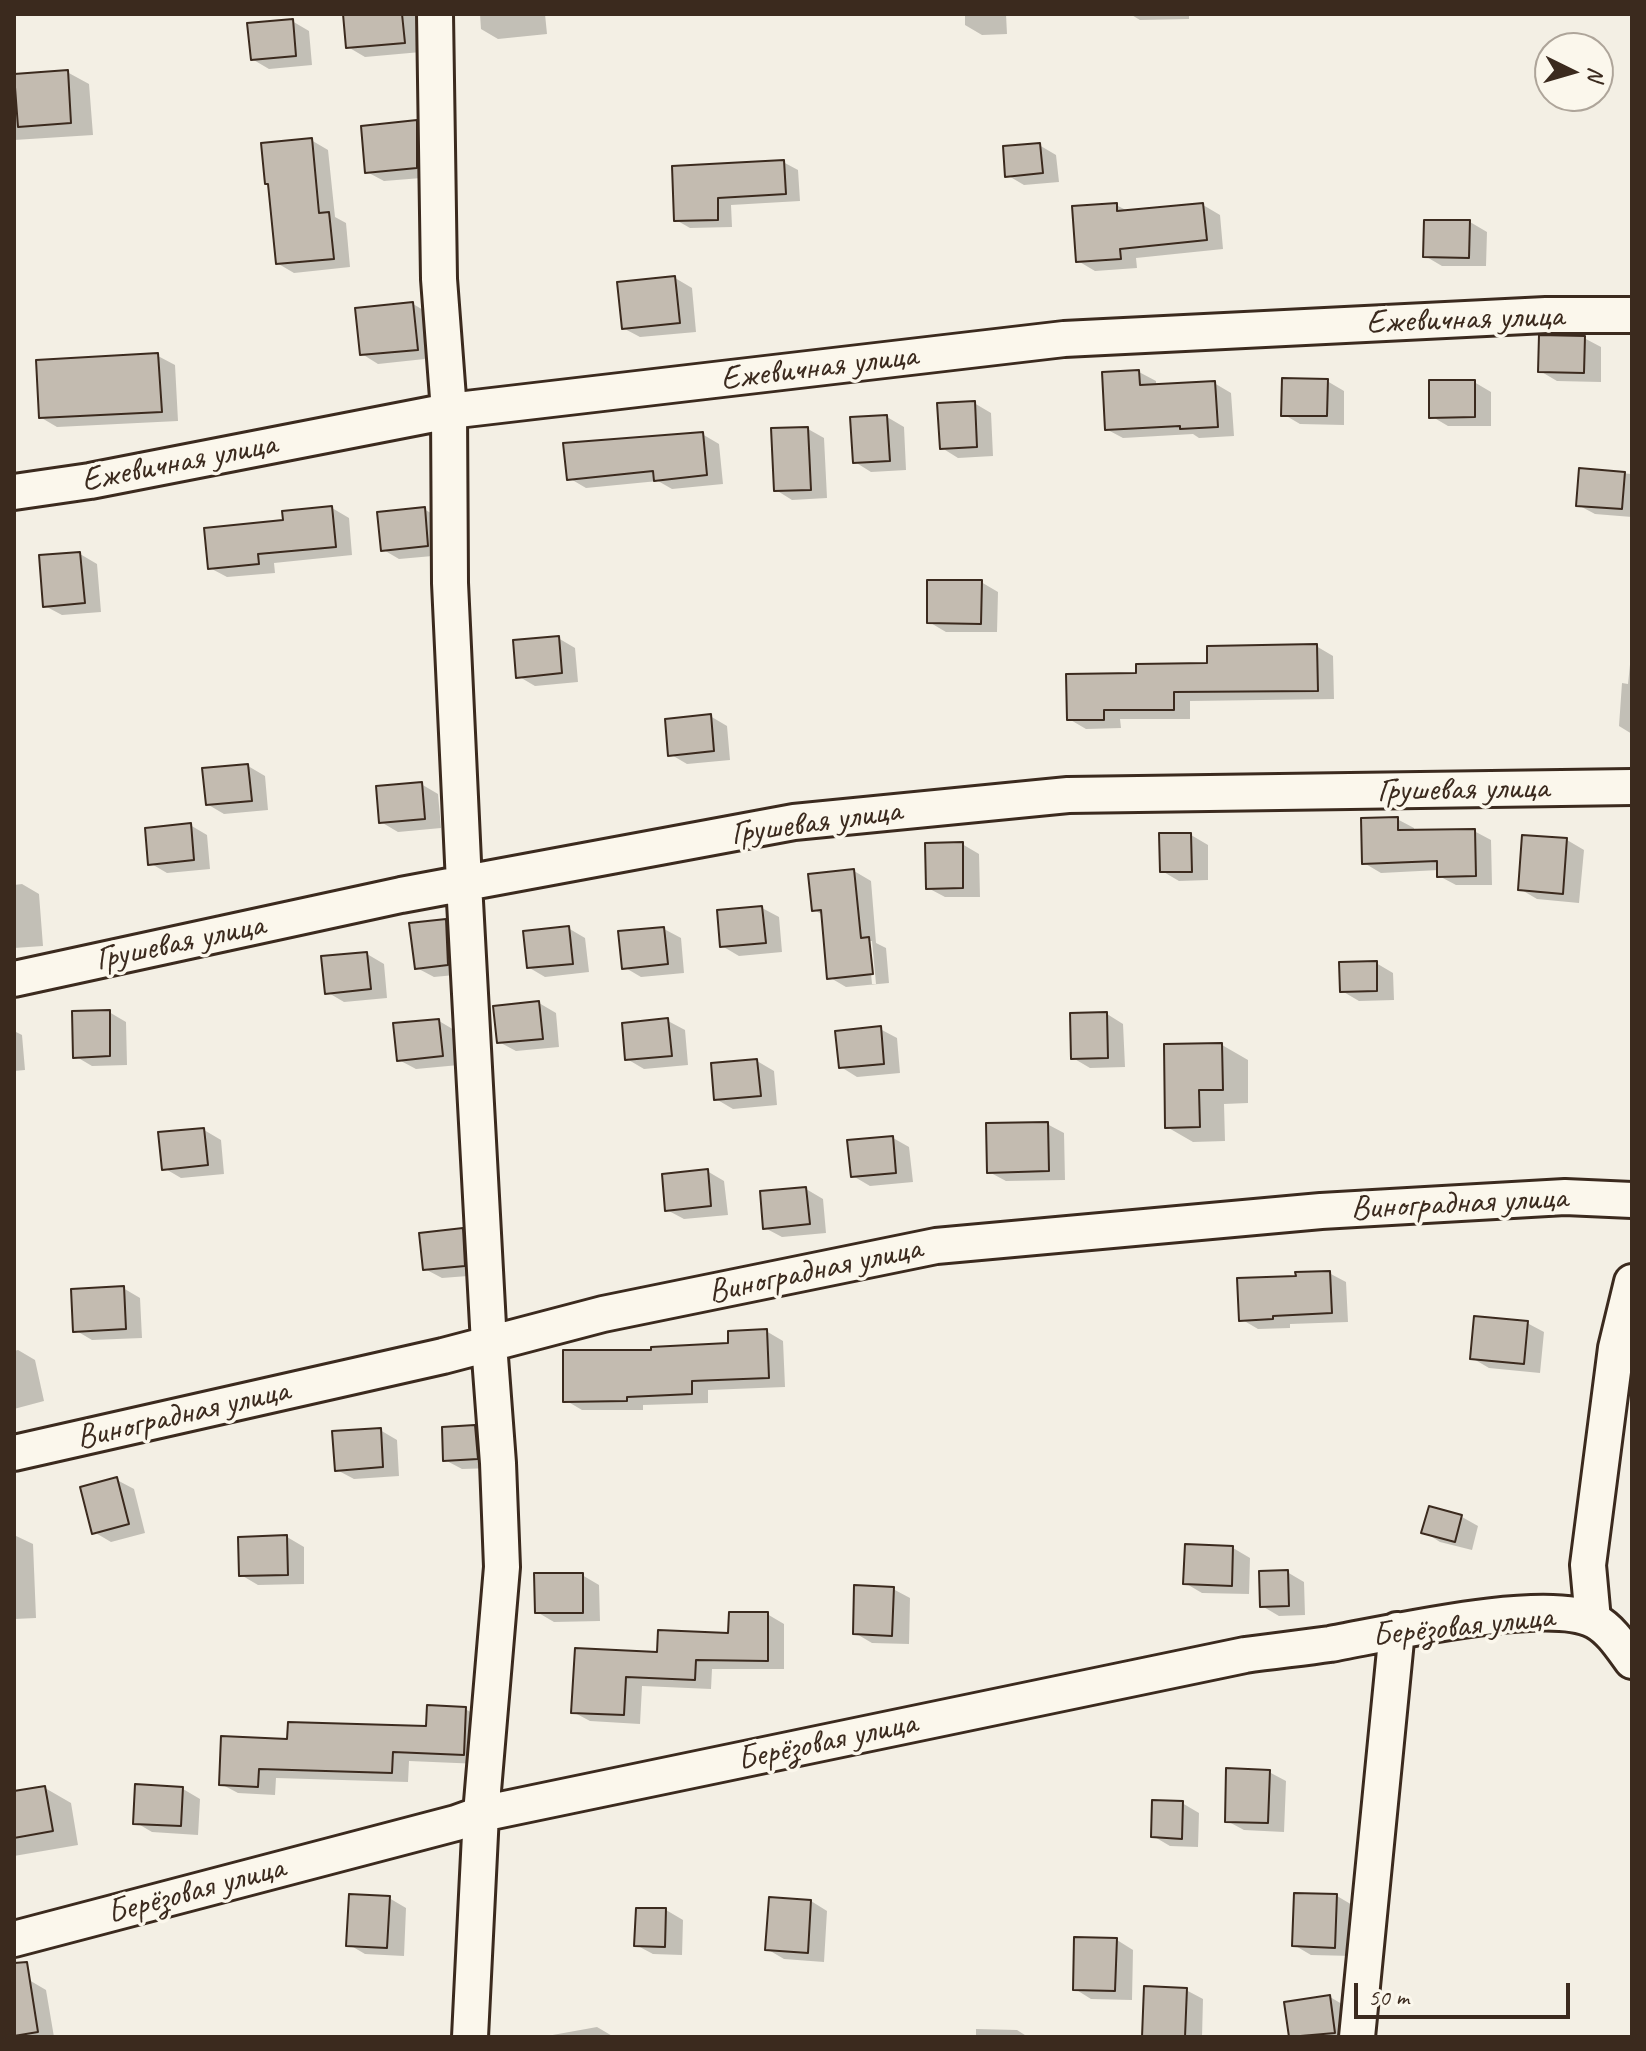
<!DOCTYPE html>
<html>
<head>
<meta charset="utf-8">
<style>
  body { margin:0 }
  #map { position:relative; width:1646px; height:2051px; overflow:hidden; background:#f3efe4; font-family:Caveat,sans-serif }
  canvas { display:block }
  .frame { position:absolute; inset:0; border:16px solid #3b2a1e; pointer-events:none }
  .north { position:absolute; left:1534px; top:32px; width:80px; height:80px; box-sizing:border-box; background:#fbf7ec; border:2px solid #aea59a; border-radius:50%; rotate:95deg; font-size:22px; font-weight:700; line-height:32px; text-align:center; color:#3b2a1e }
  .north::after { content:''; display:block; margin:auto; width:28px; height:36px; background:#3b2a1e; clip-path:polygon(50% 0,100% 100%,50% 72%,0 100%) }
  .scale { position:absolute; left:1354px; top:1983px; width:216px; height:36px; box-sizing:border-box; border:4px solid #3b2a1e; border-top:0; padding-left:10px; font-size:24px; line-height:28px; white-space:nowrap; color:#3b2a1e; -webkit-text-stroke:6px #fbf7ec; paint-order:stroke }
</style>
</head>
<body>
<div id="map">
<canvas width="1646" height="2051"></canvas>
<div class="frame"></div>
<div class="north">N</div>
<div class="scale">50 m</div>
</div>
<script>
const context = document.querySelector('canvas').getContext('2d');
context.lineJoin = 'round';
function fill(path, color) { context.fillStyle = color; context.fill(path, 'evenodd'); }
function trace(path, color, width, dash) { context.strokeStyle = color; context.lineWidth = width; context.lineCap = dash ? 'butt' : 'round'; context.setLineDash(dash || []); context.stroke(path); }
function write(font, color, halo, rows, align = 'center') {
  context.font = font + ' Caveat,sans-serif'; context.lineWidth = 7; context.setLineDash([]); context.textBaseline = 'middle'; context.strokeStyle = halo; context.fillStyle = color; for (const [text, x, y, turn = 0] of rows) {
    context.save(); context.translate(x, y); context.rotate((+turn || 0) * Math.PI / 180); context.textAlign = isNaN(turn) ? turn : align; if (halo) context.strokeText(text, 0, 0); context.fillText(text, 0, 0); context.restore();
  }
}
const shadow = new Path2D(`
  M345,14H418L421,52L365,57L348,47Z
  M480,14H545L547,34L498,39L481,29Z
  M965,14H1006L1007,34L982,35L965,25Z
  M1130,14H1189V19L1140,20Z
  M292,21L309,31L312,65L269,69L252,59Z
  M67,72L89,84L93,135L14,140V75Z
  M416,122L433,132L434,177L384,181L367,172Z
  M311,140L328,150L335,217L346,223L350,267L294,273L277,263Z
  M1039,145L1056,155L1059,182L1024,185L1007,175Z
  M783,162L798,170L800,201L731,205L732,227L690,228L676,220Z
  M1116,205L1130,212L1203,205L1220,215L1223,249L1136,258L1137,268L1095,271L1078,261Z
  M1470,222L1487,232L1486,266H1442L1425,256Z
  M675,278L692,288L696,332L640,337L623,328Z
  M413,304L430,314L434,358L378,364L362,354Z
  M1584,338L1601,347V382L1557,381L1540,371Z
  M158,356L175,365L178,421L57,427L40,417Z
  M1139,372L1156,381V386L1214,383L1231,393L1234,436L1199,438L1193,434L1123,438L1106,429Z
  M1327,381L1344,391V425L1300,424L1283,414Z
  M1474,382L1491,392V426H1448L1431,416Z
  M974,403L991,413L993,456L958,458L942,448Z
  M887,417L904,427L906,470L871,472L855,462Z
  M808,429L824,438L827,498L792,500L776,490Z
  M702,434L719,444L723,484L672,489L658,481L586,488L569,478Z
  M1581,470L1632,474V517L1595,514L1578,505Z
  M332,508L349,518L352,555L274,563L275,573L227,577L210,568L286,522Z
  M424,509L441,519L444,555L399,559L382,549Z
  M80,554L97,564L101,612L62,615L45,606Z
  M981,582L998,592L997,632H946L929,622Z
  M558,638L575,648L578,682L535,686L518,676Z
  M1632,645V734L1619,726L1622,683L1628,684Z
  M1316,646L1333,656L1334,699L1190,701V719H1120L1121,728L1086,729L1069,719L1138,675Z
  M710,716L727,726L730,760L687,764L670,754Z
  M248,766L265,776L268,810L224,814L207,804Z
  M421,784L438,794L441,828L398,832L381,822Z
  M1397,819L1414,828V832L1474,831L1491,840L1492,885H1456L1439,876V870L1381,873L1364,863Z
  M190,825L207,835L210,869L167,873L150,863Z
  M1191,835L1208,845V880L1179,881L1162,871Z
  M1567,840L1584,850L1579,903L1537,899L1520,889Z
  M962,844L979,854L980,897H945L928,888Z
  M854,871L871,881L876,943L886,948L889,983L846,987L829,977L823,915L814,910ZM868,941H872L876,984H872Z
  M22,884L39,894L43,946L14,948V885Z
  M762,908L779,917L782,952L739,956L722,946Z
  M445,921L462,930L465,974L434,977L417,968Z
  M568,928L585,938L589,972L545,977L528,967Z
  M664,929L681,938L684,973L641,977L624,967Z
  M367,954L384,964L387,998L344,1002L327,992Z
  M1376,963L1393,973L1394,1000L1359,1001L1342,991Z
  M539,1003L556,1013L559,1047L516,1051L499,1042Z
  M109,1012L126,1022L127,1065L92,1066L75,1056Z
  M1107,1014L1123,1024L1125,1067L1090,1068L1073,1058Z
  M439,1021L456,1031L459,1065L416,1069L399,1060Z
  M668,1021L685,1030L688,1065L644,1069L627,1059Z
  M880,1029L897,1038L900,1073L857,1077L841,1067Z
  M14,1031L22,1035L25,1070L14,1071Z
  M1222,1045L1248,1060V1103L1224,1104L1225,1141L1193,1142L1167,1127Z
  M757,1061L774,1071L777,1105L733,1109L716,1099Z
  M1047,1124L1064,1133L1065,1180L1006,1181L989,1172Z
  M204,1130L221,1140L224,1174L181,1178L164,1168Z
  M893,1138L909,1147L913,1182L870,1186L853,1176Z
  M707,1171L724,1181L728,1215L684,1219L667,1210Z
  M806,1189L823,1199L826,1233L782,1237L765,1228Z
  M462,1230L479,1240L481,1275L442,1278L425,1269Z
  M1329,1273L1346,1282L1348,1322L1290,1324V1328L1258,1329L1241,1319L1298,1278Z
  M123,1288L140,1298L142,1338L92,1340L75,1330Z
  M1527,1323L1544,1332L1540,1373L1489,1368L1472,1358Z
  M766,1331L783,1341L785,1387L708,1390V1403L643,1405V1410H582L565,1400L653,1352L730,1345Z
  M18,1350L35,1360L44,1401L14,1409V1351Z
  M475,1427L492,1437L494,1468L462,1469L445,1460Z
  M380,1430L397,1440L399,1476L354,1479L337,1470Z
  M117,1480L134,1489L145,1533L111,1542L94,1532Z
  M1430,1508L1462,1517L1478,1526L1472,1550L1440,1542L1424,1532Z
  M14,1535L33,1544L36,1618L14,1619Z
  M287,1537L304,1547V1584L258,1585L241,1575Z
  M1233,1548L1250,1558L1249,1594L1202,1593L1185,1583Z
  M1287,1572L1304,1582L1305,1615L1279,1616L1262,1606Z
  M582,1575L599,1585L600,1621L554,1622L537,1612Z
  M893,1589L910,1598L909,1644L872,1643L855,1633Z
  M767,1614L784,1624V1669H712L711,1689L642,1686L640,1724L590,1721L573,1712L659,1654L730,1635Z
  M465,1709L482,1718L480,1764L409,1761L408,1782L276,1778L275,1795L238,1793L221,1784L289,1741L427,1728Z
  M1269,1772L1286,1781L1284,1832L1244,1830L1227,1821Z
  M45,1788L71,1803L78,1845L14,1856V1793Z
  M183,1789L200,1799L198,1835L152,1832L135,1822Z
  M1182,1803L1199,1813L1198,1847L1170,1846L1153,1836Z
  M1337,1896L1354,1906L1352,1956L1311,1955L1294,1945Z
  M389,1898L406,1908L404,1956L365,1954L348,1944Z
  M811,1901L827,1911L824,1962L784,1959L767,1949Z
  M666,1910L683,1920L682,1955L653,1954L636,1945Z
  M1117,1940L1133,1950L1132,2000L1091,1999L1075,1989Z
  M29,1980L46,1990L54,2037H14V1982Z
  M1186,1990L1203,1999L1202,2037H1144Z
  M1330,1997L1347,2007L1351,2037H1291L1286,2003Z
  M597,2027L614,2037H548L547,2036Z
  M976,2029L1017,2030L1028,2037H976Z`);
const building = new Path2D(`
  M343,14H402L405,43L346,48Z
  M293,19L296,56L251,60L247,23Z
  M68,70L71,123L18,127L14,74Z
  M417,120V168L365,173L361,126Z
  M312,138L319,213L329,212L334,259L276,264L268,184H265L261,143Z
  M1040,143L1043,173L1005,177L1003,146Z
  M784,160L786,194L718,198V220L674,221L672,166Z
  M1117,203V211L1203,203L1207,240L1120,249L1121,259L1076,262L1072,206Z
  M1424,220H1470L1469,258L1423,257Z
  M675,276L680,323L622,329L617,282Z
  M413,302L418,350L360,355L355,308Z
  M1539,335L1585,336L1584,373L1538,372Z
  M158,353L162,412L39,418L36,360Z
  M1139,370L1140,385L1215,381L1218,427L1180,429V426L1105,430L1102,372Z
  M1282,378L1328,379L1327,416H1281Z
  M1429,380H1475V417L1429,418Z
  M975,401L977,447L940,449L937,403Z
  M887,415L890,461L853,463L850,417Z
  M808,427L811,490L774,491L771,428Z
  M703,432L707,475L654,481L653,471L567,480L563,443Z
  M1579,468L1625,472L1622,509L1576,506Z
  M332,506L336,547L258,554L259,564L208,569L204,528L283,520L282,511Z
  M425,507L428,546L381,551L377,512Z
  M80,552L85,603L43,607L39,555Z
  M927,580H982L981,624L927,623Z
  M559,636L562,673L516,678L513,640Z
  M1317,644L1318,691L1174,692V710H1104V720H1067L1066,674L1136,673V664L1207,663V646Z
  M711,714L714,751L668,756L665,719Z
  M248,764L252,801L206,805L202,768Z
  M422,782L425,819L379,823L376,786Z
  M1398,817V830L1475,829L1476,876L1437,877V861L1362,864L1361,818Z
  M191,823L194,860L148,865L145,828Z
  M1159,833H1191L1192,872H1160Z
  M1522,835L1567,838L1563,894L1518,890Z
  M963,842V888L926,889L925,843Z
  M854,869L861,938L869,937L873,974L827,979L821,910L812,911L808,874Z
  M762,906L766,943L720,947L717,910Z
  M446,919L448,965L415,969L409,923Z
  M569,926L573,964L527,968L523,931Z
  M664,927L668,964L622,969L618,931Z
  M367,952L371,989L325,994L321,956Z
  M1377,961V991L1340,992L1339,962Z
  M539,1001L543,1039L497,1043L493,1006Z
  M110,1010V1056L73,1058L72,1011Z
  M1107,1012L1108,1058L1071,1059L1070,1013Z
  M668,1018L672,1056L625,1060L622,1023Z
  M439,1019L443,1056L397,1061L393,1023Z
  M881,1026L884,1064L839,1068L835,1031Z
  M1222,1043L1223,1090H1199L1200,1127L1165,1128L1164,1044Z
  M757,1059L761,1096L714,1100L711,1063Z
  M1048,1122L1049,1171L987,1173L986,1123Z
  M204,1128L208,1165L162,1170L158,1132Z
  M893,1136L896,1173L851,1177L847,1140Z
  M708,1169L711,1206L665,1211L662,1174Z
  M806,1187L810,1224L763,1229L760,1191Z
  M463,1228L465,1266L423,1270L419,1233Z
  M1330,1271L1332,1313L1273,1316V1319L1239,1321L1237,1278L1296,1276L1295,1272Z
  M124,1286L126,1329L73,1332L71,1289Z
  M1474,1316L1528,1321L1524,1364L1470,1359Z
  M767,1329L769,1378L692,1381V1394L627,1397V1401L563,1402V1350H651V1347L728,1343V1331Z
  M475,1425L478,1459L443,1461L442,1427Z
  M381,1428L383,1467L335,1471L332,1431Z
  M117,1477L129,1524L92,1534L80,1487Z
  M1429,1506L1462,1515L1455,1542L1421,1533Z
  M287,1535L288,1575L239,1576L238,1537Z
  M1185,1544L1233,1546L1232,1586L1183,1584Z
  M1288,1570L1289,1606L1260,1607L1259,1571Z
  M534,1573H583V1613H535Z
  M854,1585L894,1587L892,1636L853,1634Z
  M729,1612H768V1661L696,1660L695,1680L626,1677L624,1715L571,1713L575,1648L657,1652L658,1630L728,1633Z
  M427,1705L466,1707L464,1755L393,1752L392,1773L259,1769L258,1787L219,1785L221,1736L287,1739L288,1722L426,1726Z
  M1226,1768L1270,1770L1268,1823L1225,1822Z
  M135,1784L183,1787L181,1826L133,1824Z
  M45,1786L53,1831L14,1838V1791Z
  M1152,1800L1183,1801L1182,1839L1151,1837Z
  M1294,1893L1337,1894L1335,1948L1292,1946Z
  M349,1894L390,1896L387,1948L346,1946Z
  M769,1897L811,1900L808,1953L765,1950Z
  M636,1908H666L665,1947L634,1946Z
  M1074,1937L1117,1938L1115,1991L1073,1990Z
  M27,1962L38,2032L14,2036V1963Z
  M1144,1986L1187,1988L1185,2037H1142Z
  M1330,1995L1335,2033L1289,2037L1284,2002Z`);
const minor = new Path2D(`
  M435,14L439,279L449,411L450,583L464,883L489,1344L498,1463L502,1567L481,1814L470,2037
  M14,492L90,481L449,411L1064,339L1546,315H1632
  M14,979L401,895L794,822L1068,795L1632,787
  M14,1453L443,1356L603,1314L936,1246L1321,1211L1565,1197L1632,1200
  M1593,1620L1588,1565L1616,1348L1632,1282
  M14,1939L456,1823L481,1814L1245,1655C1273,1651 1302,1648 1330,1644C1386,1634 1548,1596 1595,1621C1611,1630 1621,1646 1632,1661
  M1357,2037L1397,1630`);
const streetNames = [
  ["Ежевичная улица",1465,320,-2],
  ["Ежевичная улица",819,368,-7],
  ["Ежевичная улица",179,463,-11],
  ["Грушевая улица",1463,790,-1],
  ["Грушевая улица",816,823,-8],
  ["Грушевая улица",180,943,-12],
  ["Виноградная улица",1459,1204,-3],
  ["Виноградная улица",815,1271,-12],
  ["Виноградная улица",183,1415,-13],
  ["Берёзовая улица",1463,1627,-6],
  ["Берёзовая улица",827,1742,-12],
  ["Берёзовая улица",196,1891,-15]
];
fill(shadow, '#0003');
fill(building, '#c3bbb0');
trace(building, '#3b2a1e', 2);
trace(minor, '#3b2a1e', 40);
trace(minor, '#fbf7ec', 34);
write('34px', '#3b2a1e', '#fbf7ec', streetNames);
</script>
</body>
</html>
